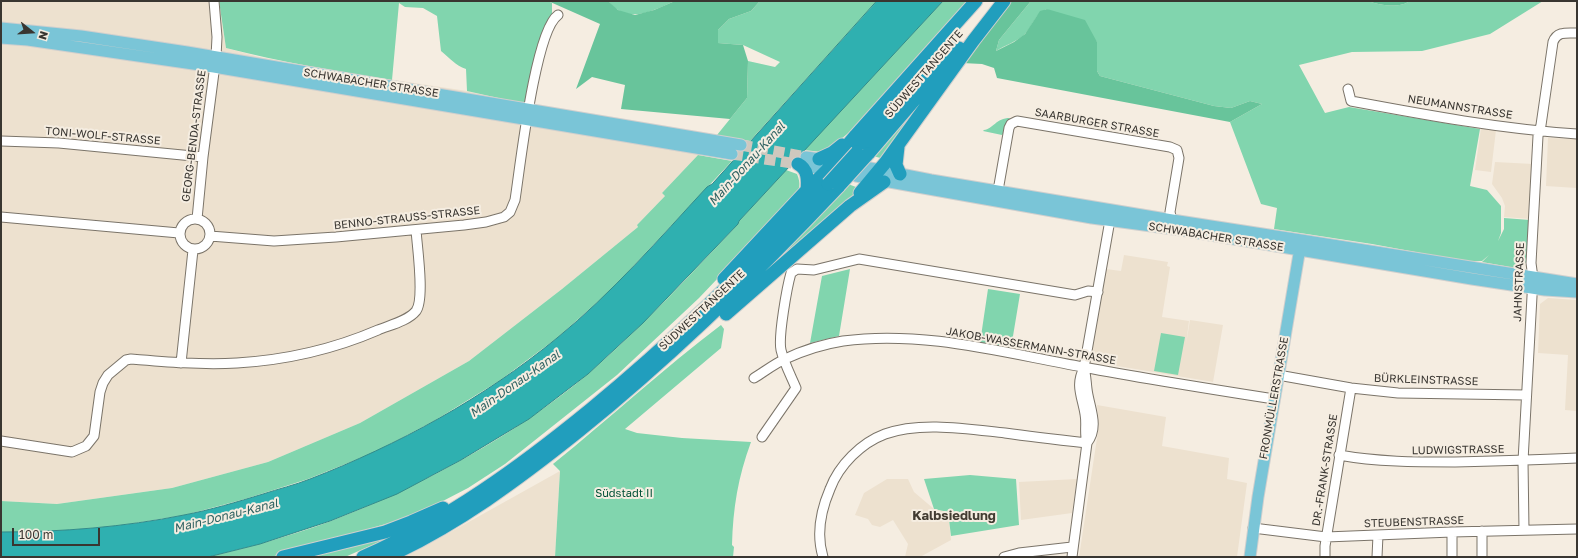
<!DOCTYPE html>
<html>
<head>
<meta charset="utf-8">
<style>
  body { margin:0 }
  #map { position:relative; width:1578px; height:558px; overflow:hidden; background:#f5ede1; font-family:"Golos Text",sans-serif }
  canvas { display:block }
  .frame { position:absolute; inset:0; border:2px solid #393631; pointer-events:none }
  .north { position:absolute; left:12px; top:12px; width:40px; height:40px; -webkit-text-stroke:3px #f5ede1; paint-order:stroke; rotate:107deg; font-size:11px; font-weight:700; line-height:16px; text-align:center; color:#393631 }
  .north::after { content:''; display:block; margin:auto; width:14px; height:18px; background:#393631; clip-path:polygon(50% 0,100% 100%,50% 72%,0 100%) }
  .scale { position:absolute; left:12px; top:528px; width:88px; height:18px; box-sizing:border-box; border:2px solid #393631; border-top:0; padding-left:5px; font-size:12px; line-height:14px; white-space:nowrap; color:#393631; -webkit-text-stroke:3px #f5ede1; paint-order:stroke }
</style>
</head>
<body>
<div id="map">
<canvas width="1578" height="558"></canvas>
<div class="frame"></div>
<div class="north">N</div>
<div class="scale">100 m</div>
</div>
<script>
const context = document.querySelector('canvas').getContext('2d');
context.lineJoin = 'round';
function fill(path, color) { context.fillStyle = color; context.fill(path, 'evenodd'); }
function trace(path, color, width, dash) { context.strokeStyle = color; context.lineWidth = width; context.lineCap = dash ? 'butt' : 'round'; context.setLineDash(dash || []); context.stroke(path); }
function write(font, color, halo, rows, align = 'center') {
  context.font = font + ' "Golos Text",sans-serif'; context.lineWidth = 4; context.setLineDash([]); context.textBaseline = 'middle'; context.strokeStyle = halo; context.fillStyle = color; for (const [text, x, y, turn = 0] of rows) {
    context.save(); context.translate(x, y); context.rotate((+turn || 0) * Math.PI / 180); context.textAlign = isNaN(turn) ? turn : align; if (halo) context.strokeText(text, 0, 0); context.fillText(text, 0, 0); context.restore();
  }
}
const built = new Path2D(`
  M1,1H219L226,48L260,57L329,70L467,91L534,106L717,135L662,193L665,196L637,225L638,227L562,289L469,361L360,423L268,462L172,488L57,504L1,501Z
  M1481,128L1496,130L1491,172L1475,170Z
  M1548,138L1577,139V188L1546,186Z
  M1495,162L1533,164L1530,219L1504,217L1505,206L1502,198L1492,184Z
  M1124,255L1168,262L1167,266L1170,267L1162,317L1189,321L1186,344L1190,320L1223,325L1213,382L1099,363L1094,361L1091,357L1092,352L1106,269L1121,271Z
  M1548,298L1577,300V411L1565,410L1568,355L1538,353L1540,304Z
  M1097,405L1166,417L1162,446L1229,458L1227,479L1247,483L1237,557H1079L1099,425Z
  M560,471L555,557H404L431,543Z
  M887,479H908L914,492L934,509L948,512L951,540L920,557H905L908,544L893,520L880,527L872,525L868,519L855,515L864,493Z
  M1077,479L1072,513L1021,520L1019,482Z`);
const green = new Path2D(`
  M219,1H548L552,3V23L539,75L534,106L467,91L466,69C455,65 451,59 441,51L437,16L423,8L405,7L399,3L392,80C336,71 281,62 226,48Z
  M608,1H675C658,8 636,21 618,10C614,8 611,4 608,1Z
  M760,1H877L750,141L717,135L747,98L748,61L775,67L780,62L743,45L718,43V30L729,19L751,11Z
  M943,1H972L859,124L834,145L822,152L804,150Z
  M1031,1H1368C1379,5 1400,9 1409,1H1547H1543L1490,34L1422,51L1352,52L1299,65L1325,113L1349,107L1480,129L1470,186L1487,190L1501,206V233L1498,241L1504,229V218L1530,220C1529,232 1531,261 1521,269L1482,262L1489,255L1482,261H1464L1372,244L1274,229L1277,208L1261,204L1230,122L1262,104L1250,101L1231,108L1214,106L1100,76L1097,71V42L1047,9C1035,13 1033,26 1024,35C1016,42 1005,45 996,51L999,40Z
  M929,92L884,159L873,156Z
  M1010,118C1006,123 1007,131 1002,135L983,131L984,130C993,129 996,118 1010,118Z
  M698,155L732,161L611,290L557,338L499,381L434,421L373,453L308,479L245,499L185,515L117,526L45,532H1V501L57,504L172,488L268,462L360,423L469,361L562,289L638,227L637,225L665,196L662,193Z
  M786,170L797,174C801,184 800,189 794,198L699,298L617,375L505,464L468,488L441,502L410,517L271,557H208C250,547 291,536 331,521C421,486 515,436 589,373C642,327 690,275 738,224L739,221Z
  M848,184L856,187L857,189L852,199L764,273Z
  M850,269L839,336L810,343L822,276Z
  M988,289L1020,294L1011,348L980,343Z
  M721,325L724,329L721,348L625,429L637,433L682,438L751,442C738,477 733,508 732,545L734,547L733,557H555L560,471L553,464C610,418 663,369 721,325Z
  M1161,333L1185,337L1178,375L1154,371Z
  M970,475L1016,479L1019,525L951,536L948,512L934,509L924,479Z
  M402,532L345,557H296Z`);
const forest = new Path2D(`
  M548,1H608L618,10L635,15L654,10L675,1H760L751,11L729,19L718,30V43L743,45L748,61L747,98L730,119L621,109L625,85L592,77L576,89L600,24Z
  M1010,1H1031L999,40L996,51L1014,42L1025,34L1040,11L1047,9L1085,20L1097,42V71L1100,76L1214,106L1231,108L1250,101L1262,104L1230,122L997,78L994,68L982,64L962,63Z
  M1368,1H1409C1400,9 1379,5 1368,1Z`);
const water = new Path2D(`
  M877,1H943L739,221L738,224L643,323L588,374L529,419L461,460L397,494L330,521L260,544L208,557H1V532C62,532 124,527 184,515C210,510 237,502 263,494C278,489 295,485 310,479C398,445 484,398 557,338C612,293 659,239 707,187L712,184Z`);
const majorTunnel = new Path2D(`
  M741,145L806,157
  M732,154L798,164`);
const minor = new Path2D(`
  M1348,89L1351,101C1426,115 1501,129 1577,134
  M1,141L59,143L203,157
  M991,194L996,191L999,185L1009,128L1011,124L1017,121L1170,147L1177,150L1179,158L1170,212L1172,220L1175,224
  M1,217L179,233
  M180 234a15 15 0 1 1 30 0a15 15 0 1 1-30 0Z
  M197,219L203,157L216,57L217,37L214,1
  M210,236L274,241L336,237L464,225L486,222L504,217L510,212L515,200C520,168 535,31 558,15
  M181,363L193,250
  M1084,368C1086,375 1086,381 1087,389C1089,407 1100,426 1087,443
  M1278,375L1351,388L1398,393L1526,395
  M754,378C764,372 774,364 785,359C802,351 824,344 843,341C923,330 1004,353 1083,367C1146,379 1210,389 1274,399
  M762,437L796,388C791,376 784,363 781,350C778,337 787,287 791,273L797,269L814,270L859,259L1075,295L1088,291L1098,292
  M1,441L72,452L86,446L94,436L100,392L103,383L108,375L126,360L131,359C166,362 202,365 237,363C286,360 334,349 378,330C390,325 408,321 416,311C425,299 417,246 416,230
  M1339,455C1377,462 1416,462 1455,462C1496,461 1536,460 1577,458
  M1253,528L1326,537L1452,532L1577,529
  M1524,530L1523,461L1533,278L1531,263L1538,136L1541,125L1553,42C1557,31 1567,33 1577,33
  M1482,531V557
  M1452,532V557
  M823,557C816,534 821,510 830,489C839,465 861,443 885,434C920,421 968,429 1005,433C1033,437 1060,440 1087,443
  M1004,557L1019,553L1072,547
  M1072,557L1087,443C1084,433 1087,424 1085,414C1082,396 1075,385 1084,368L1110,220
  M1325,557V546L1351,388
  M1377,557L1378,535`);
const major = new Path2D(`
  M1,28L81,36L187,52L741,145
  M1,38L28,40L214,67L732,154
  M806,157L827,160
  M798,164L833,172
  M865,167L931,180L1172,220L1301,240L1577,284
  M856,176L1092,218L1181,230L1472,279L1545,290L1577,292
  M1250,557L1258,497L1301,242`);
const highway = new Path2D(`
  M898,147L896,165L900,174
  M857,152L949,44
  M868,154L959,48
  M819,159L832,153L842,145
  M798,164C808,169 808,180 807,190
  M860,193L885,163L973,41L1004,1
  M724,279L807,190L827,170L856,135L976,1
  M726,314L850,206L884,182
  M283,557L385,532L411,522L443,508
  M363,557C447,520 520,467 591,409C675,340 753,264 828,184
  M387,557C457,525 519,479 579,431C672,356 757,273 839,186`);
const highwayBridge = new Path2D(`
  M828,184L857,152
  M839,186L868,154`);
const streetNames = [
  ["SÜDWESTTANGENTE",924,74,-49],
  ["SCHWABACHER STRASSE",371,83,9],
  ["NEUMANNSTRASSE",1460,107,9],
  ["SAARBURGER STRASSE",1097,123,10],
  ["TONI-WOLF-STRASSE",103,136,5],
  ["GEORG-BENDA-STRASSE",194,136,-83],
  ["BENNO-STRAUSS-STRASSE",407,218,-6],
  ["SCHWABACHER STRASSE",1216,237,9],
  ["JAHNSTRASSE",1519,282,-88],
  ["SÜDWESTTANGENTE",702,310,-43],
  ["JAKOB-WASSERMANN-STRASSE",1031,346,10],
  ["BÜRKLEINSTRASSE",1426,380,2],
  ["FRONMÜLLERSTRASSE",1274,398,-80],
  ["LUDWIGSTRASSE",1458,450,-1],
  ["DR.-FRANK-STRASSE",1325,470,-81],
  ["STEUBENSTRASSE",1414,522,-2]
];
const parkNames = [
  ["Südstadt II",624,494]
];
const waterNames = [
  ["Main-Donau-Kanal",747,164,-48],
  ["Main-Donau-Kanal",515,384,-35],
  ["Main-Donau-Kanal",226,516,-14]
];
const quarterNames = [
  ["Kalbsiedlung",954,516]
];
fill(built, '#ede1cf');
fill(green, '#81d5ae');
fill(forest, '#68c49b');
fill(water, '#2fb0b0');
trace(water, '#328b8a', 1);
trace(majorTunnel, '#cfc8be', 11, [11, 5.5]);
trace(minor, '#7b7469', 11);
trace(major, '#cfcfce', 13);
trace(highway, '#cfcfce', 15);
trace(minor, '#fff', 9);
trace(major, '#7ac5d7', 11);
trace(highway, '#219ebd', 13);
trace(highwayBridge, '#cfcfce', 15, []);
trace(highwayBridge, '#219ebd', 13);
write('11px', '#393631', '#f5ede1', streetNames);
write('11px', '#015137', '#f5ede1', parkNames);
write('italic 12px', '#2f6262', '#f5ede1', waterNames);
write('bold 13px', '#423c32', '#f5ede1', quarterNames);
</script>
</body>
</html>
